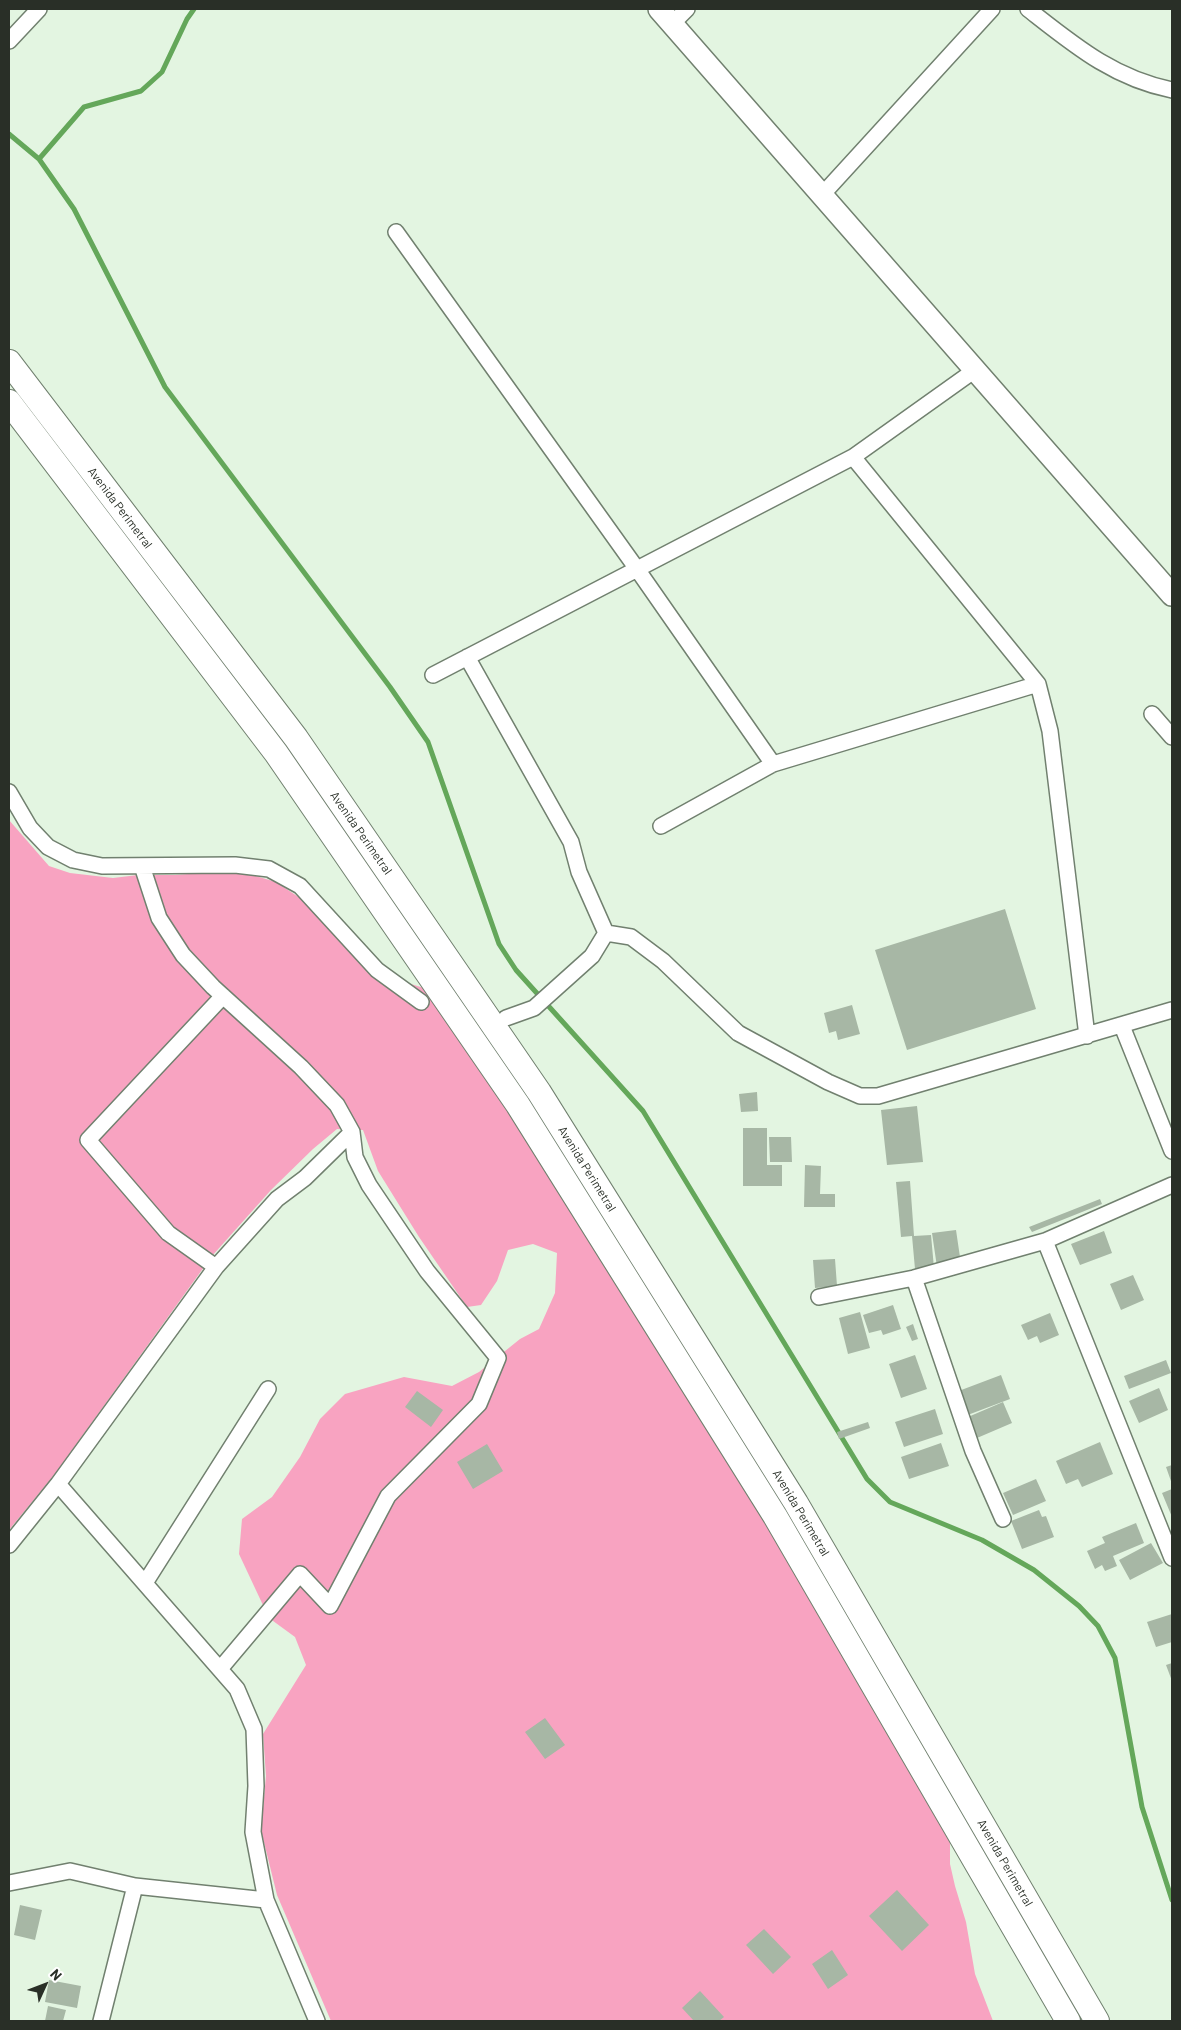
<!DOCTYPE html>
<html>
<head>
<meta charset="utf-8">
<style>
  body { margin:0 }
  #map { position:relative; width:1181px; height:2030px; overflow:hidden; background:#e3f5e1; font-family:Barlow,sans-serif }
  canvas { display:block }
  .frame { position:absolute; inset:0; border:10px solid #292f27; pointer-events:none }
  .north { position:absolute; left:20px; top:1960px; width:50px; height:50px; -webkit-text-stroke:4px #fff; paint-order:stroke; rotate:47deg; font-size:14px; font-weight:700; line-height:20px; text-align:center; color:#292f27 }
  .north::after { content:''; display:block; margin:auto; width:18px; height:22px; background:#292f27; clip-path:polygon(50% 0,100% 100%,50% 72%,0 100%) }
</style>
</head>
<body>
<div id="map">
<canvas width="1181" height="2030"></canvas>
<div class="frame"></div>
<div class="north">N</div>
</div>
<script>
const context = document.querySelector('canvas').getContext('2d');
context.lineJoin = 'round';
function fill(path, color) { context.fillStyle = color; context.fill(path, 'evenodd'); }
function trace(path, color, width, dash) { context.strokeStyle = color; context.lineWidth = width; context.lineCap = dash ? 'butt' : 'round'; context.setLineDash(dash || []); context.stroke(path); }
function write(font, color, halo, rows, align = 'center') {
  context.font = font + ' Barlow,sans-serif'; context.lineWidth = 4; context.setLineDash([]); context.textBaseline = 'middle'; context.strokeStyle = halo; context.fillStyle = color; for (const [text, x, y, turn = 0] of rows) {
    context.save(); context.translate(x, y); context.rotate((+turn || 0) * Math.PI / 180); context.textAlign = isNaN(turn) ? turn : align; if (halo) context.strokeText(text, 0, 0); context.fillText(text, 0, 0); context.restore();
  }
}
const green = new Path2D(`
  M9,820L49,866L70,873L113,878L138,875H175L214,872L249,874L276,882L303,900L335,931L398,980L440,993L524,1104L950,1840V1864L955,1886L966,1922L975,1974L993,2021H331L277,1895L261,1830L266,1776L263,1734L306,1665L295,1637L269,1618L239,1554L242,1519L272,1497L300,1457L320,1419L345,1394L404,1377L452,1386L479,1372L520,1339L539,1329L555,1293L557,1253L533,1244L508,1250L497,1281L481,1305L467,1307L419,1237L378,1171L363,1130L337,1129L313,1149L271,1190L212,1256L54,1475L9,1530Z`);
const stream = new Path2D(`
  M9,134L39,159L74,209L165,387L390,687L428,742L499,944L516,970L643,1111L867,1479L890,1502L982,1540L1034,1570L1079,1606L1098,1626L1115,1658L1142,1807L1172,1900
  M39,159L84,107L141,91L162,72L187,19L194,9`);
const building = new Path2D(`
  M1005,909L1036,1009L907,1050L875,950Z
  M852,1005L860,1034L838,1040L836,1031L829,1033L824,1013Z
  M757,1092L758,1111L741,1112L739,1094Z
  M917,1106L923,1162L887,1165L881,1110Z
  M743,1128H767V1165H782V1186H743Z
  M769,1137H791L792,1162H770Z
  M805,1165L821,1166L820,1194H835V1207H804Z
  M910,1181L914,1236L931,1235L934,1268L915,1269L912,1236L901,1237L896,1182Z
  M1100,1199L1102,1204L1032,1232L1029,1227Z
  M956,1230L961,1264L937,1267L932,1233Z
  M1104,1231L1112,1253L1080,1265L1071,1244Z
  M835,1259L837,1286L815,1288L813,1260Z
  M1133,1275L1144,1300L1121,1310L1110,1284Z
  M893,1305L901,1329L883,1335L881,1330L869,1333L863,1315Z
  M860,1312L870,1348L848,1354L839,1318Z
  M1050,1313L1059,1335L1040,1343L1037,1336L1028,1340L1021,1325Z
  M913,1324L918,1339L912,1341L906,1327Z
  M915,1355L927,1389L901,1398L889,1364Z
  M1166,1360L1171,1373L1129,1389L1124,1376Z
  M1001,1375L1010,1399L965,1416L956,1392Z
  M1159,1388L1168,1410L1139,1423L1129,1401Z
  M417,1391L443,1410L431,1427L405,1407Z
  M1003,1402L1012,1423L977,1438L968,1417Z
  M935,1409L943,1434L904,1447L895,1422Z
  M868,1422L870,1428L839,1439L837,1432Z
  M1100,1442L1113,1474L1082,1487L1078,1479L1066,1484L1056,1461Z
  M941,1443L949,1466L909,1479L901,1457Z
  M487,1444L503,1471L473,1489L457,1462Z
  M1172,1465V1484L1166,1467Z
  M1036,1479L1046,1501L1013,1515L1003,1493Z
  M1172,1489V1517L1162,1493Z
  M1039,1510L1042,1517L1046,1516L1054,1537L1022,1549L1011,1521Z
  M1136,1523L1144,1543L1113,1556L1117,1566L1105,1571L1102,1565L1095,1569L1087,1551L1105,1543L1102,1537Z
  M1151,1543L1163,1563L1130,1580L1119,1560Z
  M1172,1614V1642L1156,1647L1147,1622Z
  M1172,1663V1681L1166,1665Z
  M545,1718L565,1745L545,1759L525,1732Z
  M897,1890L929,1925L902,1951L869,1916Z
  M20,1905L42,1910L35,1940L14,1935Z
  M764,1929L791,1957L773,1974L746,1945Z
  M832,1950L848,1975L828,1989L812,1964Z
  M49,1980L81,1986L77,2008L45,2002Z
  M700,1991L724,2017L719,2021H694L682,2008Z
  M48,2006L66,2010L63,2021H45Z`);
const street = new Path2D(`
  M1028,9C1074,45 1113,78 1172,90
  M672,24L687,9
  M9,41L39,9
  M822,195L992,9
  M396,232L637,569L773,764
  M853,457L1038,684L1050,731L1087,1036
  M467,657L571,842L579,872L606,933
  M433,675L853,457L975,370
  M1152,714L1172,737
  M9,792L30,828L48,847L73,860L102,866L235,865L269,869L300,886L377,970L421,1002
  M661,826L773,764L1038,684
  M142,866L159,918L183,955L213,987L301,1067L337,1105L352,1132L355,1157L369,1185L427,1271L498,1358L479,1404L388,1496L330,1606L300,1574L220,1669
  M506,1018L534,1008L592,956L606,933L631,937L663,961L738,1033L828,1082L860,1096H878L1172,1010
  M1122,1026L1172,1151
  M1045,1241L1172,1558
  M216,1267L168,1233L88,1140L223,996
  M914,1278L973,1451L1003,1519
  M819,1297L914,1278L1045,1241L1172,1185
  M58,1484L237,1689L254,1729L256,1786L253,1832L266,1900L317,2021
  M9,1545L58,1484L216,1267L277,1199L305,1178L352,1132
  M145,1583L268,1389
  M9,1883L70,1871L135,1886
  M101,2021L135,1886L266,1900`);
const secondary = new Path2D(`
  M659,9L1172,595`);
const primary = new Path2D(`
  M9,362L296,738L539,1092L796,1503L1097,2021
  M9,402L276,753L518,1105L775,1516L1068,2021`);
const streetNames = [
  ["Avenida Perimetral",120,508,53],
  ["Avenida Perimetral",361,833,55],
  ["Avenida Perimetral",587,1169,58],
  ["Avenida Perimetral",801,1513,59],
  ["Avenida Perimetral",1005,1863,60]
];
fill(green, '#f8a3c1');
trace(stream, '#64a75a', 5);
fill(building, '#a7b7a5');
trace(street, '#71806f', 18);
trace(secondary, '#71806f', 24);
trace(primary, '#71806f', 26);
trace(street, '#fff', 15);
trace(secondary, '#fff', 21);
trace(primary, '#fff', 24);
write('12px', '#292f27', '#fff', streetNames);
</script>
</body>
</html>
